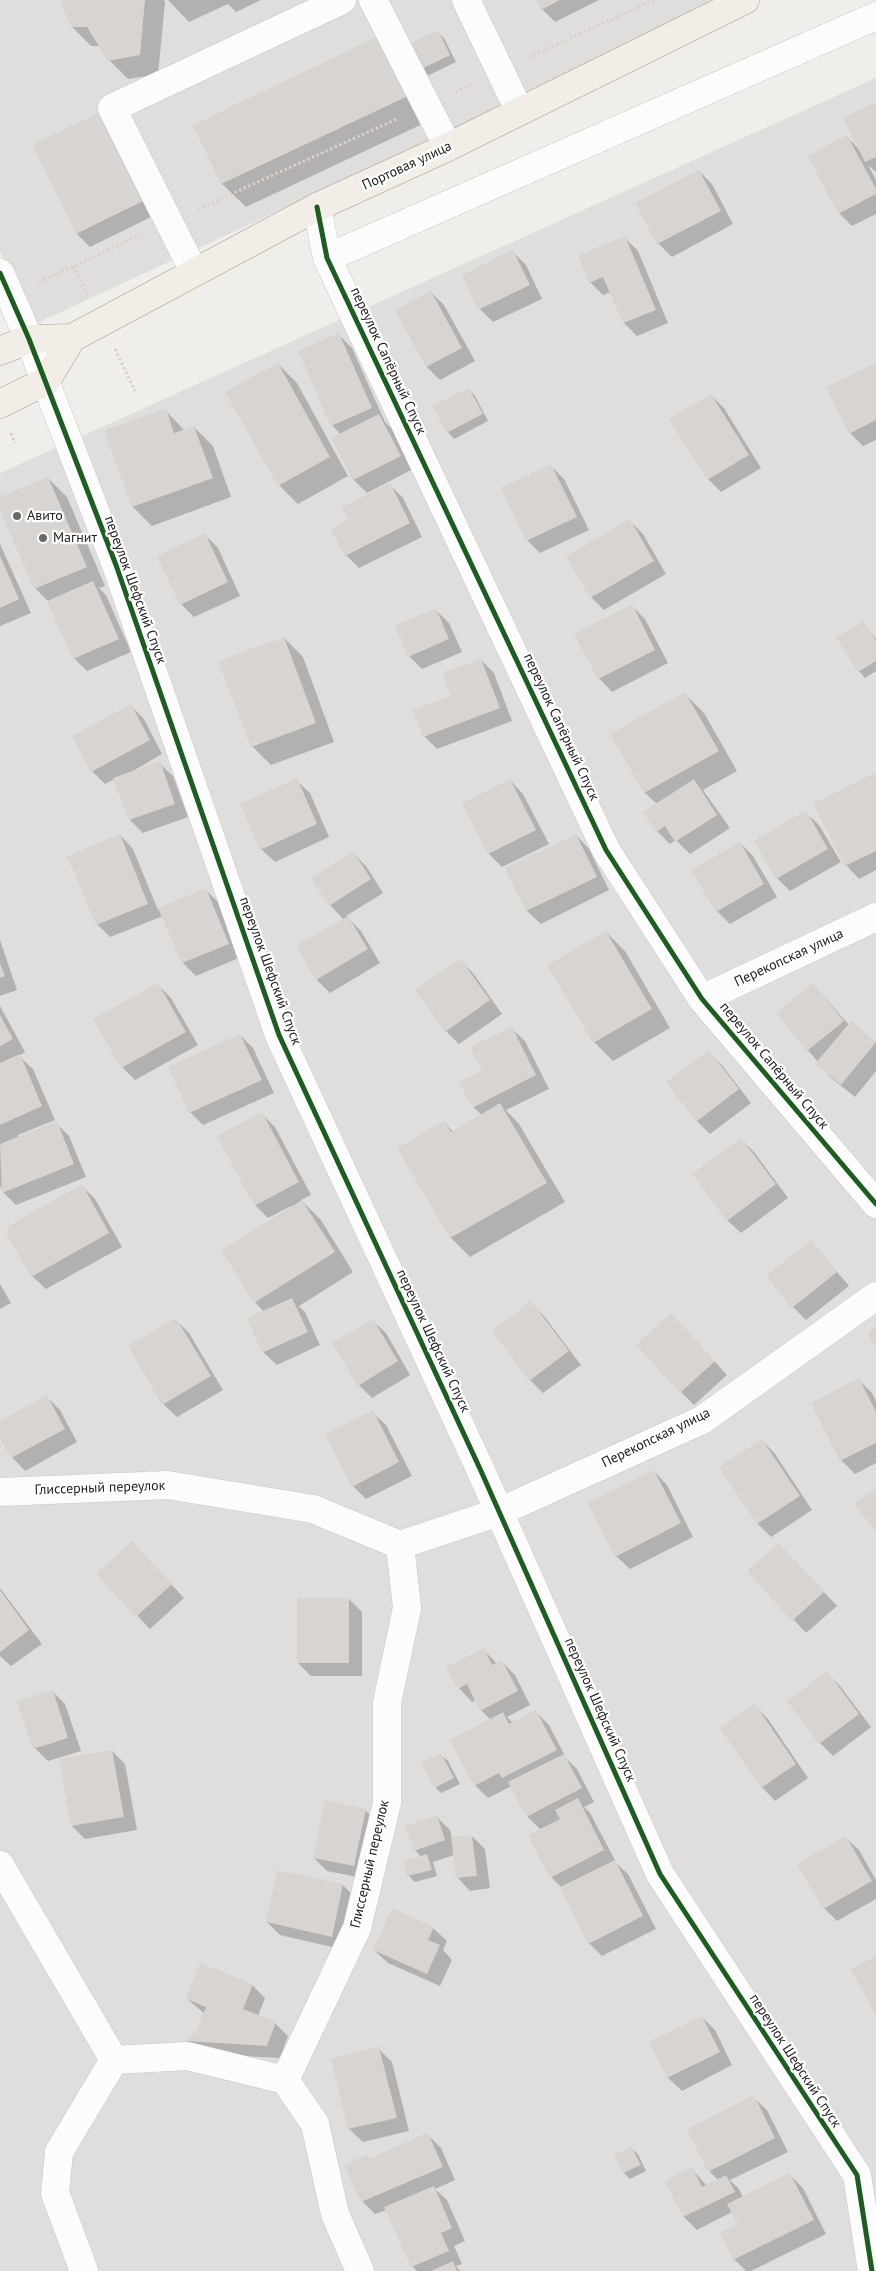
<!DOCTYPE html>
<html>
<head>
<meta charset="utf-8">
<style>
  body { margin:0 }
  canvas { display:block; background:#f0eeeb }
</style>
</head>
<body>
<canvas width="876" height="2271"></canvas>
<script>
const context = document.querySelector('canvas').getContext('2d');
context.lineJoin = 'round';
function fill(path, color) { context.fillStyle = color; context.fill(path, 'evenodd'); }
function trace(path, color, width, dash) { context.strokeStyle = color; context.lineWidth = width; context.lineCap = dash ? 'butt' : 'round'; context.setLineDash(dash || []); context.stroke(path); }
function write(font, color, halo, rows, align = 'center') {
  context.font = font + ' "PT Sans",sans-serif'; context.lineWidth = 4.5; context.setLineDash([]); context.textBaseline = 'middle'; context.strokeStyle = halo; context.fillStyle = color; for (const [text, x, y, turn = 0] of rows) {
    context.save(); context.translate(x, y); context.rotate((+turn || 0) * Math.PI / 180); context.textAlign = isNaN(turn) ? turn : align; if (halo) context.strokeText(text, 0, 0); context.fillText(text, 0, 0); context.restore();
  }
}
const residential = new Path2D(`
  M0,0H733L35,324L0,251Z
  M876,78V2271H0V473Z`);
const shadow = new Path2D(`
  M62,0H164L165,3L158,74L128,79L109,60L100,46H91L72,27Z
  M168,0H261L236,12L228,4L189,22Z
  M537,0H599L555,22L542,9Z
  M437,32L444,38L456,62L427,76L420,69Z
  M379,37L431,120L246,207L222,184L195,125Z
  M876,103V172L868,165L876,180V214L852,226L839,213L847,137L859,149Z
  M99,114L155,215L90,247L77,234Z
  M699,171L712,184L733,224L672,257L658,243L637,204Z
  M624,237L638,251L668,323L637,336L624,323L611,292L603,295L590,282Z
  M513,252L526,265L542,299L493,322L480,309Z
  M431,292L444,305L475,361L440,380L427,367L396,310Z
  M339,335L352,348L385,422L392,429L413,469L367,493L354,480L333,439L341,435L332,425Z
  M278,364L297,383L348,476L298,504L279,485Z
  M876,364V440L863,446L850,433Z
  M469,389L475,396L488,421L454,439L448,432L435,407Z
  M711,395L724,408L761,468L721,492L708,479Z
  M165,410L185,431L194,427L213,446L231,497L152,526L133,507L106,431Z
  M551,466L564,479L589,530L540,553L527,540Z
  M48,478L67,497L105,586L99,588L106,595L131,652L87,671L74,658L48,601L35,588L0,507V499Z
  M390,485L403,498L422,537L359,568L346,555Z
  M630,521L643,534L666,574L604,610L591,597Z
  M205,535L218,548L240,596L194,617L181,604Z
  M0,544L31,613L0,626Z
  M632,606L645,619L668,663L612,692L599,678Z
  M436,610L449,623L462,652L422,669L409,656Z
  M864,623L876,639V671L865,678L859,671Z
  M284,638L303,657L334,742L271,765L252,746Z
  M481,660L494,673L512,721L437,749L424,736Z
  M685,694L704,713L737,771L703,790L730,828L690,854L676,840L670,844L657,831V804L645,793L612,735Z
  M131,706L144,719L162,754L128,774L159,763L173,776L188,817L143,833L130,820L115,779L105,784L92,771Z
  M874,774L876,777V870L859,879L846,865Z
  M296,780L310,793L329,837L275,862L261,849Z
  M510,780L523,794L549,844L502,867L489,854L463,804Z
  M805,812L819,825L841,862L790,891L777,878Z
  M120,835L133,849L158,910L206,890L219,903L241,957L196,976L183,963L163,916L110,937L97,924Z
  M576,835L589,849L609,890L541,924L527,911L507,869Z
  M740,843L753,856L777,897L730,924L717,911Z
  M353,853L366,866L383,893L346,916L361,931L380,963L330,993L317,980L298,947L344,920L330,905Z
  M606,932L625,951L670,1028L613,1061L594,1042Z
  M0,940L17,990L0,996Z
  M460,960L473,973L502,1014L459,1044L446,1031L417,990Z
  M813,984L849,1025L851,1023L876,1043V1071L855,1097L830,1077L808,1050Z
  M158,985L171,998L198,1045L135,1080L122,1067Z
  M0,1006L25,1052L19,1056L33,1069L55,1120L18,1135L19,1138L56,1123L69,1136L86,1177L16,1205L3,1192L0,1185Z
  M511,1028L525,1041L549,1089L506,1110L519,1124L565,1202L470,1257L451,1238L399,1148L444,1122L453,1132L482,1115L473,1107L484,1071Z
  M240,1035L253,1048L274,1093L203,1125L190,1112Z
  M708,1052L722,1065L751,1103L710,1134L697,1121Z
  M262,1114L275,1127L311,1195L301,1200L321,1220L353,1272L299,1306L305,1312L320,1345L277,1365L263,1352L264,1312L255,1302L292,1208L291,1206L268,1218L255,1205Z
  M741,1139L754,1152L788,1198L741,1233L727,1220Z
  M82,1186L95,1199L122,1247L46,1289L32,1276L8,1232Z
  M811,1241L849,1286L806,1320L793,1307Z
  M0,1284L11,1303L0,1309Z
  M531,1303L544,1316L581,1365L543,1393L530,1380Z
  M176,1320L189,1333L223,1390L177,1417L163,1404Z
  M372,1320L386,1333L410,1375L372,1398L359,1385Z
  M684,1328L727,1375L694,1405L681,1392Z
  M859,1380L872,1393L876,1401V1463L855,1474L841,1460L813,1403Z
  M47,1397L60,1410L77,1442L25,1471L12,1457L0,1436V1422Z
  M372,1412L386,1425L412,1476L366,1499L353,1486Z
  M762,1440L775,1454L812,1510L771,1537L758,1524L721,1467Z
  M654,1471L667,1485L693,1537L630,1569L616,1556Z
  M779,1544L837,1606L806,1633L749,1571Z
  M145,1556L184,1598L150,1629L98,1574Z
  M0,1588L42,1644L11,1666L0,1656Z
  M349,1599L362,1612V1676H311L298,1663Z
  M483,1649L497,1664L501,1661L515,1675L530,1705L507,1717L513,1723L536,1712L549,1725L566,1758L577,1769L594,1802L584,1807L590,1813L617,1864L628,1874L656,1929L602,1956L589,1943L562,1888L551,1877L541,1830L527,1816L512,1786L488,1798L475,1785L491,1720L481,1710L476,1700L472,1702L459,1688L448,1667Z
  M827,1673L840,1686L871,1727L833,1756L820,1743Z
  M52,1691L65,1704L81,1751L48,1761L35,1748Z
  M755,1706L768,1719L808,1778L775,1801L762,1787Z
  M112,1751L125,1764L137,1830L85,1839L72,1826Z
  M441,1755L448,1761L460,1784L441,1793L435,1787Z
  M365,1810L378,1823L367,1879L327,1871L314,1858Z
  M437,1817L450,1830L452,1838L472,1836L485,1849L490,1888L470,1891L457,1877L454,1855L433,1862L437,1876L415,1882L408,1875L421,1857L415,1850Z
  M845,1837L859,1850L876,1880V1899L837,1921L824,1908Z
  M278,1871L343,1885L356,1899L345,1950L280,1935L267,1922Z
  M433,1928L447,1941L443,1950L452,1960L440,1986L388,1963L374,1950Z
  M252,1985L265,1998L258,2016L275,2023L288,2036L280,2058L201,2054L188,2041L198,2031L205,2014L187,1999Z
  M702,2017L715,2030L732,2065L682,2091L668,2078L651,2043Z
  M379,2049L392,2062L409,2131L363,2142L349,2129L332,2060Z
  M753,2097L767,2110L788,2152L730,2180L739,2189L743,2198L790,2175L803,2188L826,2234L751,2271H746L734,2259L721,2233L739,2225L732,2212L697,2230L684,2217L692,2169L707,2186L718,2180L709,2171Z
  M427,2134L441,2148L455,2180L435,2189L447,2200L465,2241L454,2246L462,2264L456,2266L460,2271H417L412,2266L387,2210L375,2214L362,2201L366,2156L370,2160Z
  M631,2148L638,2154L646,2171L630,2179L624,2173Z`);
const building = new Path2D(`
  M60,0H145L140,55L108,61L87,27H71Z
  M536,0H560L541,10Z
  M438,30L450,55L419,70L408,44Z
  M379,36L408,96L221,184L193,125Z
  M876,102V157L865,162L843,118Z
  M100,112L143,201L76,234L32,145Z
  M847,135L876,189V194L838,214L808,156Z
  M699,170L721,211L657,244L635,203Z
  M625,236L656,310L623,323L603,277L589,283L578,256Z
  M513,250L530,285L478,310L462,275Z
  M431,291L462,348L426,367L395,310Z
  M339,333L372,408L331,426L298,351Z
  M278,363L330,457L278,486L225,392Z
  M876,363V420L849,434L826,387Z
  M469,388L483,414L446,433L433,406Z
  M711,394L749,455L707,480L669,419Z
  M166,408L174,433L194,426L213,478L132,507L104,431Z
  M379,414L401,456L353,480L331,438Z
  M551,464L577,517L526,541L501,488Z
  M48,477L87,567L34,589L0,510V497Z
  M390,483L410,523L345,556L331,529L348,520L342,507Z
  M630,519L654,561L590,598L566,556Z
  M205,533L228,582L180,605L157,556Z
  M0,556L19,599L0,608Z
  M93,581L119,639L73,659L47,601Z
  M632,604L655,650L598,679L574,634Z
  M436,608L449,639L408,657L395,626Z
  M864,621L876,641V661L858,672L836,637Z
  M284,637L316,723L251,747L218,661Z
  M481,659L500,708L423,737L413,710L451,696L442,673Z
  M685,692L719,751L644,793L610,734Z
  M131,704L150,740L91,772L72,736Z
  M160,761L175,804L129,820L113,778Z
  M874,773L876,777V851L845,866L813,804Z
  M297,778L317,824L260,850L240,804Z
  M510,779L536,830L488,854L462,803Z
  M694,779L717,815L675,842L665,826L656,832L643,812Z
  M806,810L828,849L776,879L754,841Z
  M120,834L148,904L96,925L67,856Z
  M576,834L597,877L526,911L505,868Z
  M740,842L764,884L716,912L691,870Z
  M353,851L371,879L329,906L311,878Z
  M206,888L229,944L182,963L158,908Z
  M348,916L368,949L316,980L296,946Z
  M606,931L652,1009L593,1043L547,965Z
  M460,958L490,1000L445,1032L415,990Z
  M0,963L5,976L0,978Z
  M158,983L186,1032L121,1068L93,1019Z
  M813,983L844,1021L807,1051L776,1013Z
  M0,1015L13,1039L0,1046Z
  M851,1021L876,1042L841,1085L815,1064Z
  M512,1027L536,1075L472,1108L459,1082L482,1071L470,1047Z
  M240,1034L262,1080L189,1113L168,1067Z
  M709,1050L739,1089L696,1122L666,1082Z
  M20,1054L42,1106L0,1125V1063Z
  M500,1103L547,1183L450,1238L397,1148L444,1121L451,1132Z
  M262,1112L299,1182L254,1206L217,1136Z
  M57,1121L74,1164L2,1193L0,1144Z
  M741,1138L776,1184L727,1221L692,1174Z
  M82,1184L109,1233L31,1277L6,1233L10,1225Z
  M302,1200L335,1252L254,1303L221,1250Z
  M811,1240L837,1272L792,1308L766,1276Z
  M292,1298L308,1332L262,1353L247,1318Z
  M531,1301L569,1351L529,1381L492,1331Z
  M671,1313L715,1361L680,1393L636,1345Z
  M176,1318L211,1376L162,1405L128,1346Z
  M373,1319L398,1361L358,1386L332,1343Z
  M876,1325V1349L868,1333Z
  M859,1378L876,1412V1443L840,1461L811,1403Z
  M47,1395L65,1429L11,1458L0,1438V1421Z
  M373,1410L399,1462L352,1487L325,1435Z
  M762,1439L800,1496L757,1524L719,1467Z
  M654,1470L681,1523L615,1557L588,1503Z
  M876,1487V1532L854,1504Z
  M132,1541L172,1584L136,1617L96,1574Z
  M779,1543L824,1592L792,1621L747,1571Z
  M0,1590L29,1630L0,1652Z
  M297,1598H349V1663H297Z
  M484,1648L492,1665L502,1660L518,1691L480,1711L467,1684L458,1689L446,1667Z
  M827,1671L859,1714L819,1744L787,1701Z
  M53,1690L68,1738L33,1749L17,1701Z
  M755,1704L796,1764L761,1788L720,1728Z
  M536,1710L557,1750L502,1778L499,1773L474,1786L450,1740L503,1712L509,1724Z
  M112,1750L124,1817L71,1826L59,1759Z
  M441,1753L454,1778L434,1788L421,1763Z
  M564,1754L582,1788L526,1817L508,1782Z
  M578,1798L604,1850L550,1878L528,1835L560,1819L555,1810Z
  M325,1800L366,1809L354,1866L313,1858Z
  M437,1815L445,1840L414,1851L405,1826Z
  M472,1835L477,1876L456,1878L451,1837Z
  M846,1836L872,1881L823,1909L797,1864Z
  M427,1854L432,1870L407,1876L403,1861Z
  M615,1860L643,1916L588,1944L560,1887Z
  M277,1870L343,1884L332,1937L266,1922Z
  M392,1908L434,1927L428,1940L440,1945L427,1974L373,1950Z
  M876,1956V2016L851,1969Z
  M200,1963L253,1984L243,2009L276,2022L267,2046L186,2041L197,2030L206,2007L186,1999Z
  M702,2016L720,2052L667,2078L649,2042Z
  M379,2047L397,2118L348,2129L331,2059Z
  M754,2095L775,2138L708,2172L687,2129Z
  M428,2133L443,2167L361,2202L344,2165L366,2155L368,2159Z
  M631,2146L641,2165L623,2173L614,2155Z
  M692,2167L702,2187L726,2175L735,2192L683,2217L665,2181Z
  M790,2173L814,2220L733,2260L720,2233L737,2224L727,2204Z
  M434,2186L452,2228L441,2233L449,2251L411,2267L384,2207Z
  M453,2261L457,2271H431Z`);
const path = new Path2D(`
  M529,57L654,0
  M455,92L472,84
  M198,209L397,119
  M73,266L88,295
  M39,282L140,235
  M115,349L135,391
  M11,433L15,443`);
const minor = new Path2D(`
  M373,0L448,147
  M466,0L519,110
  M317,207L327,258L606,850L702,999L876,1204
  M327,258L876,16
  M194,272L112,108L342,0
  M0,273L29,339L116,565L279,1035L481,1471L660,1874L857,2175L872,2271
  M702,999L876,917
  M0,1492L168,1485L313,1509L400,1545L499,1512L702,1420L876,1296
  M0,1865L114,2060L59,2152L55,2193L84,2271
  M114,2060L187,2056L285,2080L315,2124L335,2214L360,2271
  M285,2080L357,1928L387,1803V1703L407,1608L400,1545`);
const major = new Path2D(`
  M0,351L29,339L72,338L317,207L448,147L745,0
  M0,404L46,381L72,338`);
const cycleway = new Path2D(`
  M317,207L327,258L606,850L702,999L876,1204
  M0,273L29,339L116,565L279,1035L481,1471L660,1874L857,2175L872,2271`);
const markers = [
  [17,516,5,"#6a6968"],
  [43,538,5,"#6a6968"]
];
const streetNames = [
  ["Портовая улица",407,166,-25],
  ["переулок Сапёрный Спуск",388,361,65],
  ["переулок Шефский Спуск",135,590,70],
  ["переулок Сапёрный Спуск",561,727,65],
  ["Перекопская улица",789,958,-25],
  ["переулок Шефский Спуск",270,971,70],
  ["переулок Сапёрный Спуск",774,1066,50],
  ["переулок Шефский Спуск",433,1341,65],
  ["Перекопская улица",656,1438,-26],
  ["Глиссерный переулок",100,1488,-2],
  ["переулок Шефский Спуск",600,1710,66],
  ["Глиссерный переулок",370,1864,-77],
  ["переулок Шефский Спуск",795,2061,57]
];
const poiNames = [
  ["Авито",27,516],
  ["Магнит",53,538]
];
fill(residential, '#dfdedc');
fill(shadow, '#0003');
fill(building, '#d7d4d2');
trace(minor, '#c9c8c7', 29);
trace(major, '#a79c86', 29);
trace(path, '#dccecd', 3, [2.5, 2.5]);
trace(minor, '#fdfcfc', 28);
trace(major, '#f3ede7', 28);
trace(cycleway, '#1b5e20', 5);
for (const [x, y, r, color] of markers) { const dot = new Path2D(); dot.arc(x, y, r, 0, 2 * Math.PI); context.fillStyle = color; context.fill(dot); trace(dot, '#fff', 2); }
write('14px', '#222', '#fff', streetNames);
write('14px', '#222', '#fff', poiNames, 'left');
</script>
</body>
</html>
